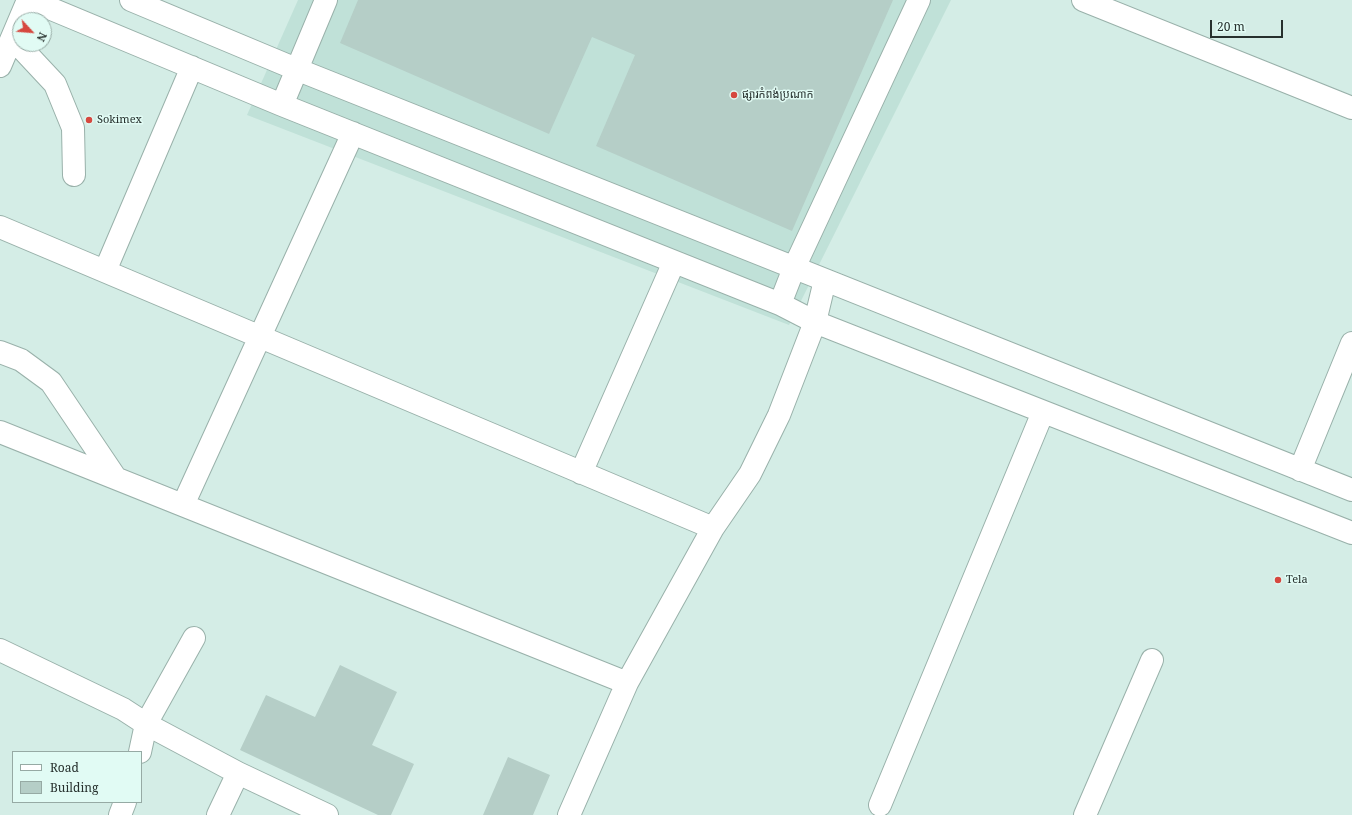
<!DOCTYPE html>
<html>
<head>
<meta charset="utf-8">
<style>
  body { margin:0 }
  #map { position:relative; width:1352px; height:815px; overflow:hidden; background:#d4ede6; font-family:"Noto Serif",serif }
  canvas { display:block }
  .legend { position:absolute; left:12px; top:751px; width:130px; height:52px; box-sizing:border-box; background:#e1fbf4; border:1px solid #96aaa4; margin:0; padding:5px 7px; list-style:none; font-size:12px; color:#26302d }
  .legend li { display:flex; align-items:center; gap:8px; height:20px }
  .legend b { width:20px; border:1px solid #96aaa4 }
  .north { position:absolute; left:12px; top:12px; width:40px; height:40px; box-sizing:border-box; background:#e1fbf4; border:1px solid #96aaa4; border-radius:50%; rotate:116deg; font-size:11px; font-weight:700; line-height:16px; text-align:center; color:#26302d }
  .north::after { content:''; display:block; margin:auto; width:14px; height:18px; background:#d6483f; clip-path:polygon(50% 0,100% 100%,50% 72%,0 100%) }
  .scale { position:absolute; left:1210px; top:20px; width:73px; height:18px; box-sizing:border-box; border:2px solid #26302d; border-top:0; padding-left:5px; font-size:12px; line-height:14px; white-space:nowrap; color:#26302d; -webkit-text-stroke:3px #e1fbf4; paint-order:stroke }
</style>
</head>
<body>
<div id="map">
<canvas width="1352" height="815"></canvas>
<ul class="legend">
<li><b style="height:5px;background:#fff"></b>Road</li>
<li><b style="height:11px;background:#b5cec7"></b>Building</li>
</ul>
<div class="north">N</div>
<div class="scale">20 m</div>
</div>
<script>
const context = document.querySelector('canvas').getContext('2d');
context.lineJoin = 'round';
function fill(path, color) { context.fillStyle = color; context.fill(path, 'evenodd'); }
function trace(path, color, width, dash) { context.strokeStyle = color; context.lineWidth = width; context.lineCap = dash ? 'butt' : 'round'; context.setLineDash(dash || []); context.stroke(path); }
function write(font, color, halo, rows, align = 'center') {
  context.font = font + ' "Noto Serif","Noto Sans Khmer",serif'; context.lineWidth = 3; context.setLineDash([]); context.textBaseline = 'middle'; context.strokeStyle = halo; context.fillStyle = color; for (const [text, x, y, turn = 0] of rows) {
    context.save(); context.translate(x, y); context.rotate((+turn || 0) * Math.PI / 180); context.textAlign = isNaN(turn) ? turn : align; if (halo) context.strokeText(text, 0, 0); context.fillText(text, 0, 0); context.restore();
  }
}
const built = new Path2D(`
  M298,0H951L789,325L247,115Z`);
const building = new Path2D(`
  M358,0H893L792,231L596,146L635,55L592,37L549,134L340,43Z
  M340,665L397,692L372,745L414,764L391,815H378L240,750L266,695L315,717Z
  M508,757L550,775L533,815H483Z`);
const minor = new Path2D(`
  M30,0L282,105L780,304L815,322L1352,533
  M131,0L296,69L1352,490
  M1083,0L1352,108
  M12,38L55,84L73,128L74,175
  M0,66L28,0
  M282,105L326,0
  M0,227L713,528
  M105,271L192,67
  M780,304L794,268L919,0
  M0,352L21,360L51,382L115,477
  M0,432L627,683
  M1300,470L1352,343
  M581,473L674,262
  M183,505L353,133
  M0,650L123,709L146,724L238,773L327,815
  M140,752L146,724L194,638
  M880,805L1043,412
  M120,815L125,802
  M218,815L238,773
  M569,815L627,683L713,528L750,474L779,415L815,322L825,280
  M1085,815L1152,660`);
const markers = [
  [734,95,4,"#d6483f"],
  [89,120,4,"#d6483f"],
  [1278,580,4,"#d6483f"]
];
const poiNames = [
  ["ផ្សារកំពង់ប្រណាក",742,95],
  ["Sokimex",97,120],
  ["Tela",1286,580]
];
fill(built, '#c0e1d8');
fill(building, '#b5cec7');
trace(minor, '#99b1aa', 24);
trace(minor, '#fff', 22);
for (const [x, y, r, color] of markers) { const dot = new Path2D(); dot.arc(x, y, r, 0, 2 * Math.PI); context.fillStyle = color; context.fill(dot); trace(dot, '#e1fbf4', 1.5); }
write('11px', '#26302d', '#e1fbf4', poiNames, 'left');
</script>
</body>
</html>
